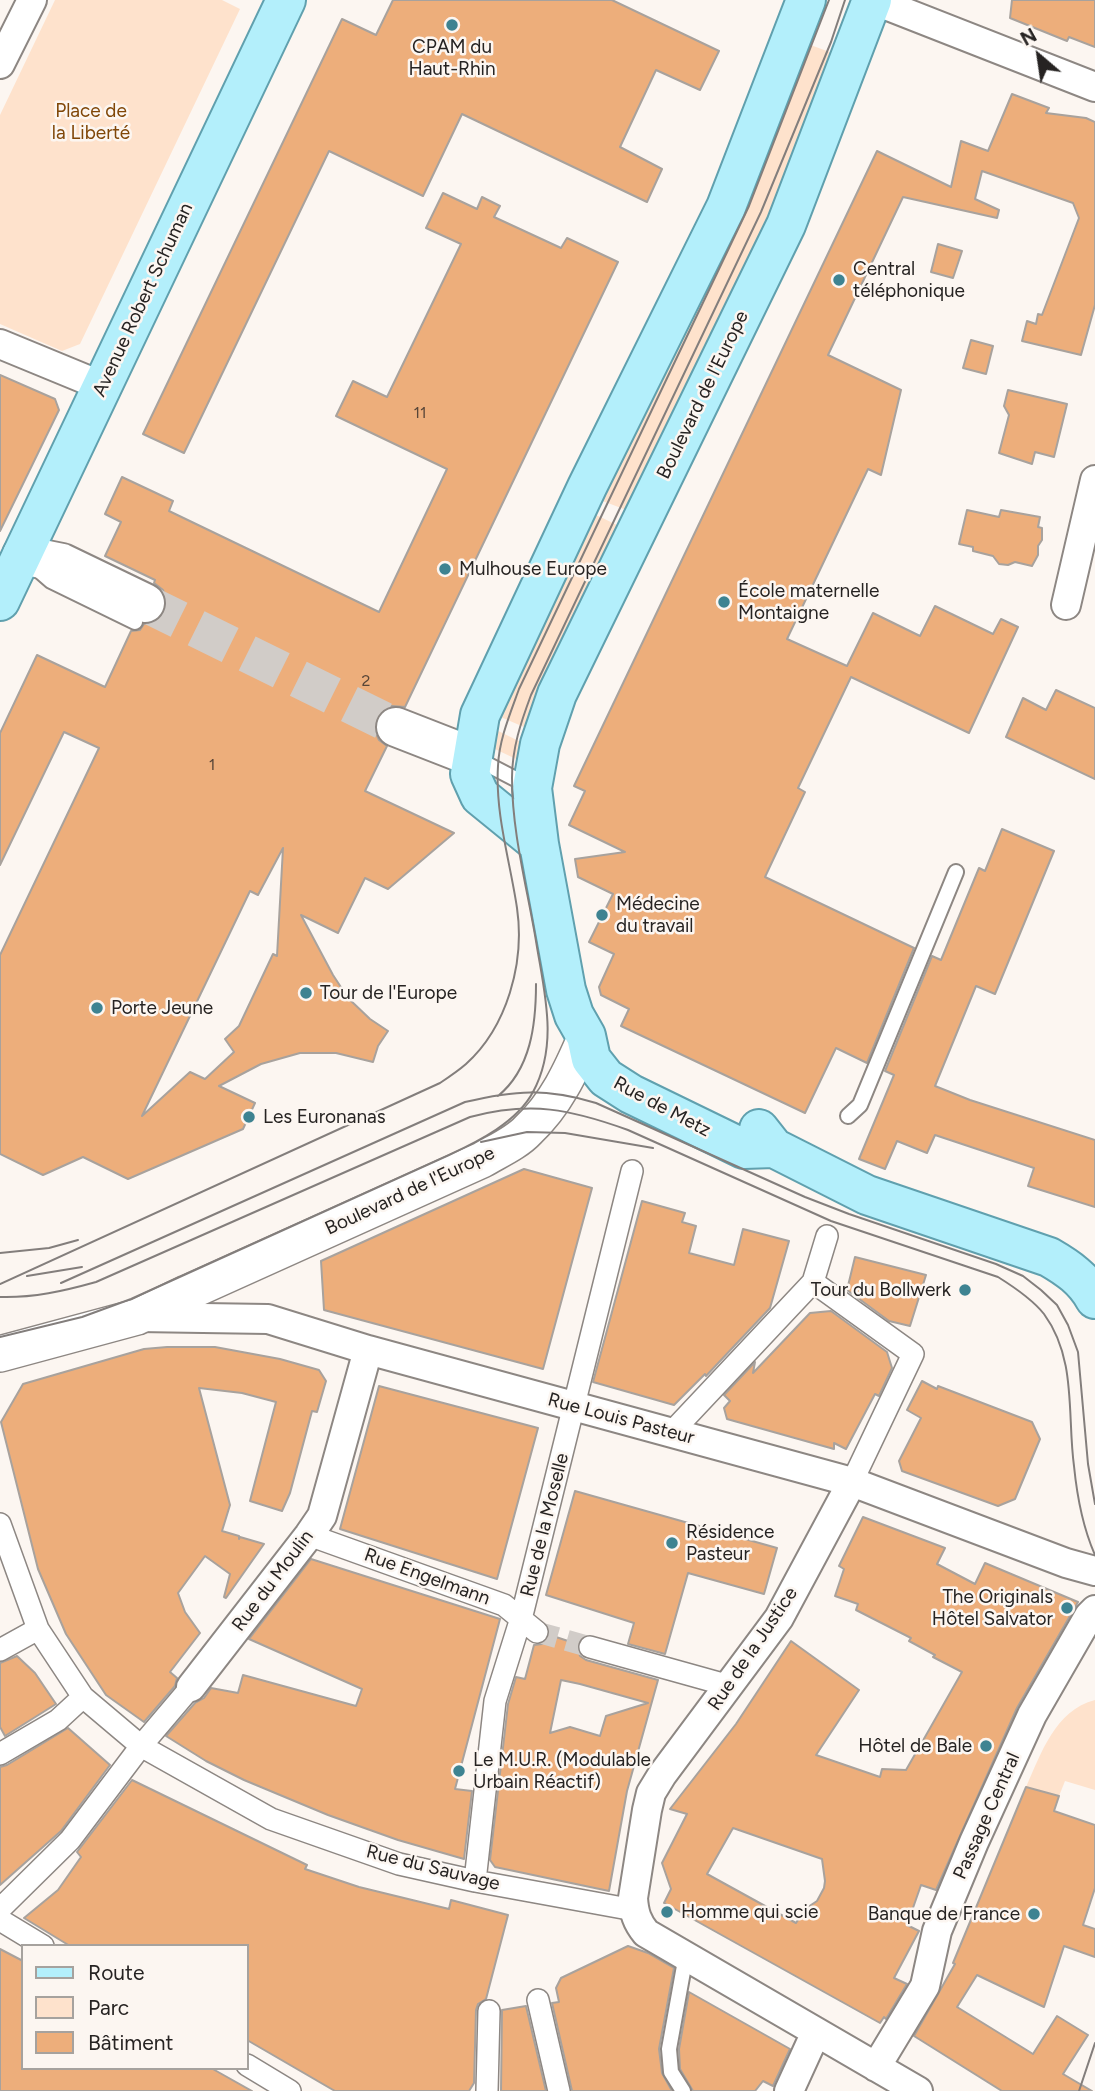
<!DOCTYPE html>
<html>
<head>
<meta charset="utf-8">
<style>
  body { margin:0 }
  #map { position:relative; width:1095px; height:2091px; overflow:hidden; background:#fcf6f1; font-family:Figtree,sans-serif }
  canvas { display:block }
  .legend { position:absolute; left:21px; top:1944px; width:228px; height:126px; box-sizing:border-box; background:#fcf6f1; border:2px solid #a6a29e; margin:0; padding:9px 12px; list-style:none; font-size:21px; color:#262322 }
  .legend li { display:flex; align-items:center; gap:14px; height:35px }
  .legend b { width:35px; border:2px solid #a6a29e }
  .north { position:absolute; left:1004px; top:21px; width:70px; height:70px; -webkit-text-stroke:5px #fcf6f1; paint-order:stroke; rotate:331deg; font-size:19px; font-weight:700; line-height:28px; text-align:center; color:#262322 }
  .north::after { content:''; display:block; margin:auto; width:24px; height:32px; background:#262322; clip-path:polygon(50% 0,100% 100%,50% 72%,0 100%) }
</style>
</head>
<body>
<div id="map">
<canvas width="1095" height="2091"></canvas>
<ul class="legend">
<li><b style="height:9px;background:#b3effb"></b>Route</li>
<li><b style="height:19px;background:#fee2cc"></b>Parc</li>
<li><b style="height:19px;background:#edae7b"></b>Bâtiment</li>
</ul>
<div class="north">N</div>
</div>
<script>
const context = document.querySelector('canvas').getContext('2d');
context.lineJoin = 'round';
function fill(path, color) { context.fillStyle = color; context.fill(path, 'evenodd'); }
function trace(path, color, width, dash) { context.strokeStyle = color; context.lineWidth = width; context.lineCap = dash ? 'butt' : 'round'; context.setLineDash(dash || []); context.stroke(path); }
function write(font, color, halo, rows, align = 'center') {
  context.font = font + ' Figtree,sans-serif'; context.lineWidth = 5; context.setLineDash([]); context.textBaseline = 'middle'; context.strokeStyle = halo; context.fillStyle = color; for (const [text, x, y, turn = 0] of rows) {
    context.save(); context.translate(x, y); context.rotate((+turn || 0) * Math.PI / 180); context.textAlign = isNaN(turn) ? turn : align; if (halo) context.strokeText(text, 0, 0); context.fillText(text, 0, 0); context.restore();
  }
}
const green = new Path2D(`
  M55,0H222L240,9L80,344L62,351L0,324V115Z
  M797,40L835,54L767,223L629,511L600,500Z
  M586,510L621,527L531,730L489,712Z
  M484,724L527,745L523,758L516,759L476,740Z
  M1095,1700V1790L1065,1781L1059,1796L1026,1787C1041,1754 1055,1710 1095,1700Z`);
const building = new Path2D(`
  M393,0H612L719,51L700,90L656,70L620,147L662,169L647,202L462,114L423,196L329,151L184,453L143,434L342,19L376,35Z
  M1012,0H1095V47L1069,37L1067,41L1010,18Z
  M1012,94L1049,108L1046,113L1086,118L1095,122V305L1081,355L1022,341L1027,321L1036,324L1038,314L1042,315L1079,218L1073,203L982,171L975,199L999,210L997,218L903,197L828,355L901,390L881,475L868,469L787,639L847,666L873,613L920,636L935,606L993,634L1001,619L1018,627L969,733L851,677L798,788L805,792L765,877L914,948L867,1063L836,1048L805,1113L621,1026L629,1009L601,995L599,987L614,954L589,942L613,894L578,877L575,859L625,852L569,825L585,791L574,786L877,151L951,187L961,141L988,151Z
  M443,193L477,209L482,197L500,206L494,217L561,248L567,238L618,262L405,707L392,706L382,710L375,720V731L379,740L387,746L365,791L454,833L388,889L365,878L338,933L301,915L333,975L348,998L370,1019L388,1031L378,1046L373,1062L336,1053H300L261,1064L219,1086L255,1103L243,1129L128,1179L83,1157L43,1175L0,1154V955L99,748L64,732L0,865V733L37,655L105,687L131,631L140,630L144,624L157,621L165,612L167,601L163,590L154,583L155,580L105,556L121,522L105,514L122,477L173,501L169,511L379,612L447,469L336,416L353,381L387,397L461,244L426,228ZM283,848L277,956L273,954L239,1026L225,1039L234,1052L205,1079L190,1072L142,1116L250,891L258,895Z
  M938,244L962,251L953,278L931,272Z
  M971,340L993,346L986,374L963,368Z
  M0,375L55,399L59,410L0,531Z
  M1008,390L1067,404L1054,457L1035,452L1032,464L999,453L1009,415L1004,406Z
  M967,510L999,517L1001,510L1040,517L1038,527L1042,528V540L1038,546V555L1032,566L1015,562L1008,565L999,564L993,556L973,551V547L959,544Z
  M1056,690L1095,708V779L1006,737L1023,698L1046,710Z
  M1002,829L1054,851L995,994L976,986L935,1086L970,1100L1095,1140V1207L1028,1186L1034,1168L935,1135L927,1153L897,1141L885,1169L859,1159L894,1075L885,1071L932,956L941,960L979,868L985,871Z
  M524,1169L592,1188L543,1369L324,1310L321,1261Z
  M642,1201L685,1213L682,1222L696,1226L689,1253L734,1265L743,1229L789,1241L770,1308L706,1376L705,1374L674,1405L593,1382Z
  M855,1257L926,1275L910,1326L889,1321L847,1290Z
  M831,1311L887,1352L892,1368L879,1396L875,1394L846,1449L834,1443V1449L727,1419L724,1408L730,1401L724,1395L755,1362L753,1373L810,1313Z
  M167,1347H215L280,1359L319,1370L326,1381L317,1412L312,1411L290,1493L282,1511L250,1501L276,1402L242,1393L199,1388L230,1505L222,1531L239,1536V1539L240,1537L264,1544L226,1598L224,1597L230,1574L205,1556L178,1593L185,1612L200,1633L170,1672L177,1678L175,1686L144,1722L106,1695L66,1634L38,1569L1,1422L23,1384L144,1349Z
  M922,1381L937,1389L938,1386L1032,1422L1040,1439L1015,1499L998,1506L902,1471L899,1461L921,1418L907,1410Z
  M379,1386L538,1428L497,1579L340,1529Z
  M575,1491L777,1548L764,1594L688,1573L665,1654L628,1644L634,1623L546,1595Z
  M863,1517L945,1548L937,1564L975,1584L985,1563L1078,1602L1017,1708L936,1890L921,1885L907,1925L919,1931L894,1978L907,1984L886,2019L884,2017L880,2023L664,1903L671,1889L662,1863L687,1814L670,1809L736,1724L791,1641L859,1690L816,1755L880,1777L882,1769L906,1770L925,1737L962,1672L933,1657L935,1655L909,1641L911,1638L856,1610L858,1604L835,1596L844,1569L839,1566ZM733,1828L822,1859L825,1881L824,1888L817,1901L805,1909L796,1923L707,1874Z
  M311,1559L500,1619L455,1789L472,1791L464,1859L398,1840L328,1815L244,1780L206,1761L166,1736L195,1703L204,1698L211,1688L238,1693L243,1675L356,1706L362,1689L249,1639Z
  M550,1635L577,1644L580,1656L586,1660L658,1680L627,1791L609,1891L495,1867L490,1860L508,1704L516,1677L525,1679L534,1645L542,1644ZM561,1680L580,1684L648,1703L606,1716L600,1736L570,1727L550,1733Z
  M17,1656L35,1673L56,1704L5,1736L0,1727V1663Z
  M68,1728L110,1765L61,1831L0,1885V1767L7,1765Z
  M132,1780L307,1865L305,1869L359,1887L449,1909L451,1900L508,1915L486,1999L478,2004L476,2010L474,2083L469,2091H335L247,2040V1946H70L24,1918L58,1890L81,1857L77,1852Z
  M1026,1787L1059,1796L1054,1811L1095,1825V1888L1083,1925L1095,1929V1957L1064,1946L1044,2007L977,1975L957,2007L1033,2054L1057,2016L1088,2035L1063,2074L1092,2091H1002L914,2036L955,1964L953,1963Z
  M628,1946L648,1953L674,1968L659,2049L662,2073L672,2091H572L552,2003L559,2002L556,1988L561,1978Z
  M0,1949L23,1961V2068H211L252,2091H0Z
  M689,1992L790,2049L773,2086L763,2081L755,2091H693L680,2069L679,2049Z
  M526,2006L546,2091H501L502,2010Z`);
const pedestrianTunnel = new Path2D(`
  M537,1632L590,1647`);
const secondaryTunnel = new Path2D(`
  M145,603L396,727`);
const service = new Path2D(`
  M36,568L51,581L135,622
  M475,758L531,787
  M848,1116L860,1105L956,872
  M683,2091L671,2072L669,2049L686,1955`);
const pedestrian = new Path2D(`
  M813,1282L913,1354L852,1482
  M671,1433L813,1282L827,1236
  M0,1524L38,1629L83,1697L141,1746L271,1819L399,1864L475,1881L634,1910
  M309,1535L504,1605L537,1632
  M590,1647L730,1686
  M0,1650L38,1629
  M0,1754L58,1720L83,1697
  M475,1881L495,1701L522,1615L632,1171
  M0,1909L70,1840L141,1746L191,1687
  M0,1920L43,1946
  M538,2000L559,2091
  M247,2065L290,2091
  M487,2091L489,2011`);
const minor = new Path2D(`
  M873,0L1095,87
  M0,64L32,0
  M0,344L102,386
  M1066,605L1095,480
  M138,1317L268,1319L368,1350L852,1482L1066,1563L1095,1571
  M852,1482L779,1618L662,1775L651,1793L647,1810L633,1898C634,1913 637,1922 646,1933L918,2091
  M191,1687L309,1535L322,1516L368,1350
  M876,2067L925,1986L937,1931L974,1842L1032,1715L1089,1616L1095,1610
  M789,2091L816,2032`);
const tertiary = new Path2D(`
  M0,1354L137,1317L187,1293L482,1160C497,1151 516,1143 528,1130C556,1104 571,1071 586,1036`);
const secondary = new Path2D(`
  M22,555L62,563L145,603
  M396,727L473,757`);
const primary = new Path2D(`
  M0,601L286,0
  M539,844L480,796L470,774L480,715L587,487L726,207L806,0
  M759,1129L774,1148L867,1195L1049,1257C1068,1268 1084,1279 1095,1299
  M774,1148L744,1149L631,1094L606,1078L591,1059L586,1036L574,1015L566,990L539,844L532,788L540,744L557,694L786,225L872,0`);
const tram = new Path2D(`
  M498,1096C531,1069 536,1024 536,984
  M481,1142L527,1132L565,1133L653,1148
  M0,1253L49,1248L78,1240
  M27,1276L82,1267
  M61,1283L465,1102C515,1090 546,1088 596,1103L805,1197L849,1214L996,1264L1023,1276L1041,1290L1057,1305L1068,1325L1078,1352L1088,1464L1095,1504
  M0,1284L440,1083C449,1077 458,1071 466,1064C507,1027 525,963 517,908C510,861 495,814 498,766C499,740 510,714 519,689L749,206L829,0
  M0,1297C33,1298 64,1291 96,1282L470,1117C531,1101 570,1109 628,1130L831,1221L998,1277C1014,1287 1033,1300 1044,1314C1077,1359 1067,1415 1074,1466C1077,1496 1083,1528 1095,1555
  M0,1337L82,1317L131,1299L449,1155C479,1141 517,1122 533,1092C559,1044 544,991 536,941C527,887 512,833 512,778C512,748 521,722 531,695L761,212L831,42L845,0
  M1079,2091L1095,2043`);
const markers = [
  [452,25,7,"#3e8391"],
  [839,280,7,"#3e8391"],
  [445,569,7,"#3e8391"],
  [724,602,7,"#3e8391"],
  [602,915,7,"#3e8391"],
  [306,993,7,"#3e8391"],
  [97,1008,7,"#3e8391"],
  [249,1117,7,"#3e8391"],
  [965,1290,7,"#3e8391"],
  [672,1543,7,"#3e8391"],
  [1067,1608,7,"#3e8391"],
  [986,1746,7,"#3e8391"],
  [459,1771,7,"#3e8391"],
  [667,1912,7,"#3e8391"],
  [1034,1914,7,"#3e8391"]
];
const numberNames = [
  ["11",420,413],
  ["2",366,681],
  ["1",212,765]
];
const poiNames = [
  ["CPAM du",452,47,"center"],
  ["Haut-Rhin",452,69,"center"],
  ["Central",853,269],
  ["téléphonique",853,291],
  ["Mulhouse Europe",459,569],
  ["École maternelle",738,591],
  ["Montaigne",738,613],
  ["Médecine",616,904],
  ["du travail",616,926],
  ["Tour de l'Europe",320,993],
  ["Porte Jeune",111,1008],
  ["Les Euronanas",263,1117],
  ["Tour du Bollwerk",951,1290,"right"],
  ["Résidence",686,1532],
  ["Pasteur",686,1554],
  ["The Originals",1053,1597,"right"],
  ["Hôtel Salvator",1053,1619,"right"],
  ["Hôtel de Bale",972,1746,"right"],
  ["Le M.U.R. (Modulable",473,1760],
  ["Urbain Réactif)",473,1782],
  ["Homme qui scie",681,1912],
  ["Banque de France",1020,1914,"right"]
];
const parkNames = [
  ["Place de",91,111],
  ["la Liberté",91,133]
];
const streetNames = [
  ["Avenue Robert Schuman",143,300,-65],
  ["Boulevard de l'Europe",703,395,-64],
  ["Rue de Metz",662,1107,28],
  ["Boulevard de l'Europe",410,1191,-25],
  ["Rue Louis Pasteur",621,1419,15],
  ["Rue de la Moselle",545,1525,-76],
  ["Rue Engelmann",427,1577,20],
  ["Rue du Moulin",273,1581,-53],
  ["Rue de la Justice",753,1649,-56],
  ["Passage Central",987,1816,-66],
  ["Rue du Sauvage",433,1868,14]
];
fill(green, '#fee2cc');
fill(building, '#edae7b');
trace(building, '#a8a29d', 2);
trace(pedestrianTunnel, '#d1ccc8', 21, [21, 10]);
trace(secondaryTunnel, '#d1ccc8', 38, [38, 19]);
trace(service, '#8d8783', 18);
trace(pedestrian, '#8d8783', 24);
trace(minor, '#8d8783', 32);
trace(tertiary, '#8d8783', 38);
trace(secondary, '#8d8783', 42);
trace(primary, '#60a0ae', 42);
trace(service, '#fff', 14);
trace(pedestrian, '#fff', 21);
trace(minor, '#fff', 28);
trace(tertiary, '#fff', 35);
trace(secondary, '#fff', 38);
trace(primary, '#b3effb', 38);
trace(tram, '#837e7c', 2);
for (const [x, y, r, color] of markers) { const dot = new Path2D(); dot.arc(x, y, r, 0, 2 * Math.PI); context.fillStyle = color; context.fill(dot); trace(dot, '#fcf6f1', 2.5); }
write('16px', '#584638', null, numberNames);
write('19px', '#262322', '#fcf6f1', poiNames, 'left');
write('19px', '#804708', '#fcf6f1', parkNames);
write('19px', '#262322', '#fcf6f1', streetNames);
</script>
</body>
</html>
